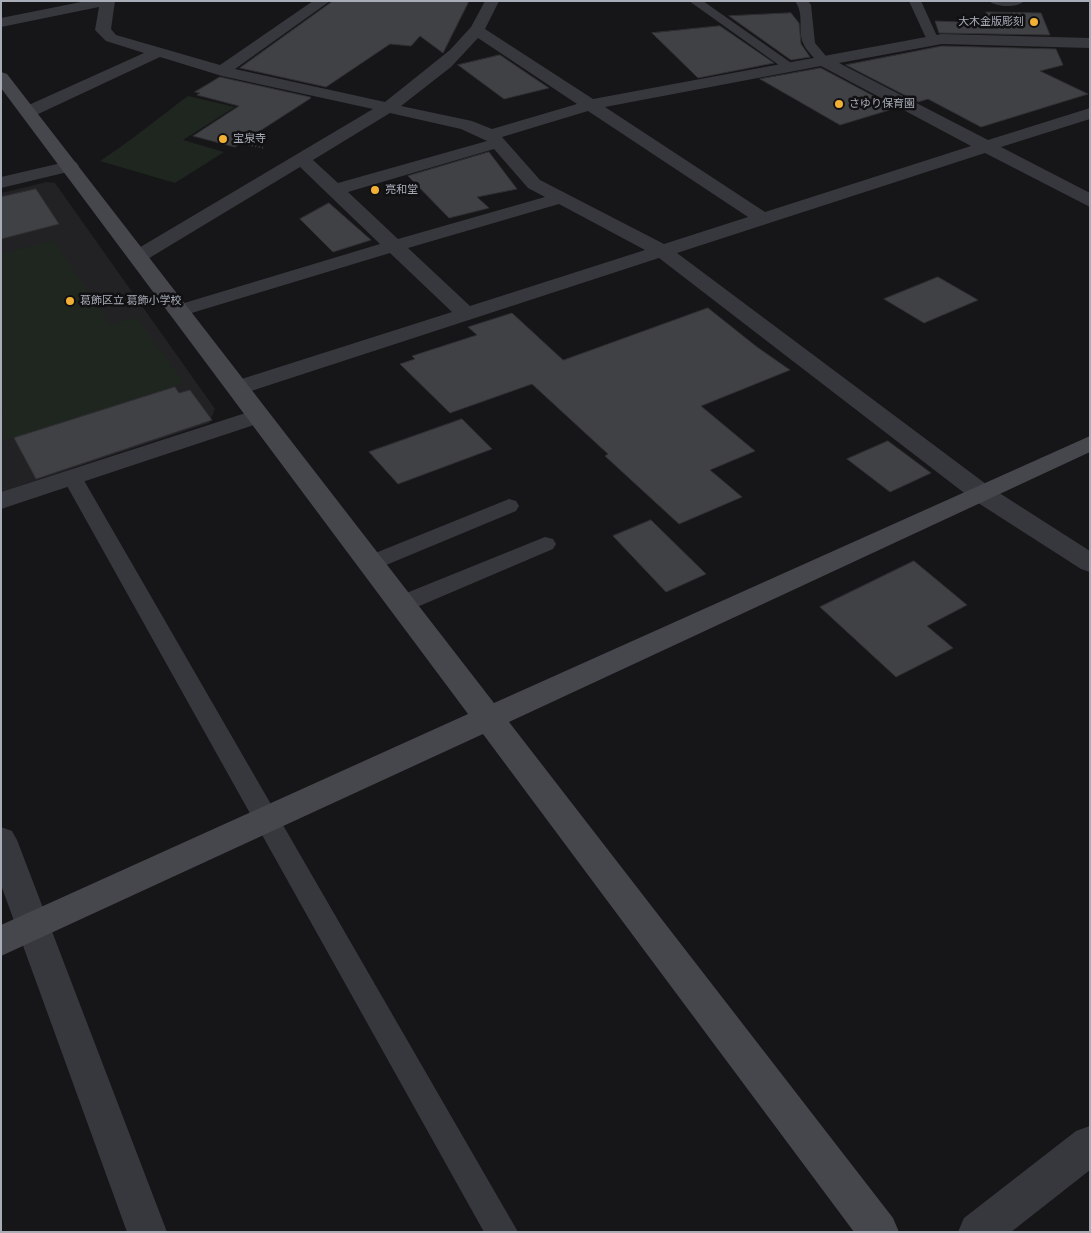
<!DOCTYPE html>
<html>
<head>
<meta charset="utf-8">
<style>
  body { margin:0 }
  #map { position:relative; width:1091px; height:1233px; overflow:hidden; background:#161618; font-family:"Roboto Condensed",sans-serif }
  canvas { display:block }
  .frame { position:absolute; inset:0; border:2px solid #a8adb8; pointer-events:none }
</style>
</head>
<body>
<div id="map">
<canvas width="1091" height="1233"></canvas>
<div class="frame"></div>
</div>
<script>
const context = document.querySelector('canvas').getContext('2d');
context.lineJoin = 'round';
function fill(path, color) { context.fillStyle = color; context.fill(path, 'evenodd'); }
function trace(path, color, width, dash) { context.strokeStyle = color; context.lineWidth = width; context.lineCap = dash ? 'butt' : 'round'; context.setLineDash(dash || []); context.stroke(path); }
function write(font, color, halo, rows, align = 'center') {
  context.font = font + ' "Roboto Condensed","Noto Sans JP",sans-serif'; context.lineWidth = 5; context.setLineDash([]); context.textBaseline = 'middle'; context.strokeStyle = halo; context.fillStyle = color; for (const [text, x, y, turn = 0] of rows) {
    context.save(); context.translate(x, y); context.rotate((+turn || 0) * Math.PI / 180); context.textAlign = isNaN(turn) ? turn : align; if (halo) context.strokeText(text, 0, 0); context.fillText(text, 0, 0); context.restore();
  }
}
const built = new Path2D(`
  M47,182L55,183L215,409L209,423L1,492V193Z`);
const green = new Path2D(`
  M188,96L235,107L183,140L224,152L175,183L100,161C131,141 158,118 188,96Z
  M53,240L111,325L136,317L184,383L3,441L1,254Z`);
const building = new Path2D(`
  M333,1H469L443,53L420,36L411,46L390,44L326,87L240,68Z
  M986,12L1041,13L1050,35L939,33L935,21L990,23Z
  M791,13L799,23L801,44L810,57L791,60L729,16Z
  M720,26L774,63L698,78L652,33Z
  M942,46L1056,49L1063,65L1040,71L1088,94L981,127L928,99L918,102L846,65Z
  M500,55L531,76L549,88L504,99L458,65Z
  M821,68L896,108L840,125L760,79Z
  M220,77L310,97L311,98L235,147L193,136L239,106L197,95L200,93L195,92Z
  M489,152L517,189L477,197L489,208L449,218L408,176Z
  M36,189L59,224L1,239V197Z
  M329,203L371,240L333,252L300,219Z
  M938,277L978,300L924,323L884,299Z
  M708,308L757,347L790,370L701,406L755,451L710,470L742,497L679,524L605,456L608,454L532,384L450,413L400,364L415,359L412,356L477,335L468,327L512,313L563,360Z
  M175,387L179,393L190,390L212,420L36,479L14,438Z
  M462,419L492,449L398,484L369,452Z
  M888,441L931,473L890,492L847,459Z
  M651,520L706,574L666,592L613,536Z
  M914,561L967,605L927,626L953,648L896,677L820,607Z`);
const path = new Path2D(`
  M245,144L264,148`);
const lane = new Path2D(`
  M689,1H703L797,67L796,70H786Z
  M795,1H808L811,5L815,43L831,62L830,65H820C815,58 807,52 803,43C797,29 805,15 795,1Z
  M909,1H921L936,34L942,41L940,44H932L925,36Z
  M989,1H1022L1023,2C1016,8 996,7 989,1Z
  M72,471L79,473L82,477L518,1232H484L62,477L65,473Z
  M509,499L516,501L519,506L516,511L379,568L371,570L363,568L360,563L363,558Z
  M545,537L553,539L556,544L553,549L410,610L402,612L394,610L391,604L394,598Z`);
const street = new Path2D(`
  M86,1H115L111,29L116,35L220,65L313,1H330L235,69L385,102L450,50L471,27L485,1H499L485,29L593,99L942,34L1090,38V48L942,44L839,63L988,140L1090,108V119L1001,147L1090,193V207L985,153L677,253L990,487L1090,551V572L1081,569L972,499L659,258L245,393L237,395L229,393L226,388L229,383L452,312L390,253L185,315L178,317L171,315L167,311L171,307L380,244L300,167L146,260H132L129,256L132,252L373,109L222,76L160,57L34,116H22L20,112L22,108L144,53L106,41L95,30L99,7L1,27V18ZM478,38L577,104L492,129L472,121L401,106L451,67ZM821,66L971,146L765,212L605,107ZM588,111L748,217L664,244L540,180L502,137ZM390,113L461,129L487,141L338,183L313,160ZM494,149L528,188L545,197L398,239L348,192ZM559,204L645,250L470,306L408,248Z
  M70,161L76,162L79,166L76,170L1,188V177Z
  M258,409L266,411L270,416L266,421L1,509V492Z
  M1,827L12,831L17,840L167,1232H127L1,885Z
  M1090,1126V1170L1011,1232H958L964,1218L1076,1131Z`);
const secondary = new Path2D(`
  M1,72L7,74L494,703L1090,436V452L509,722L893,1218L899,1232H854L483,734L1,956V925L468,714L1,88Z`);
const markers = [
  [1034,22,5,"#f2b134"],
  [839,104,5,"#f2b134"],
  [223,139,5,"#f2b134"],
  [375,190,5,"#f2b134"],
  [70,301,5,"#f2b134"]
];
const farPoinames = [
  ["大木金版彫刻",1024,22,"right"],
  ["さゆり保育園",849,104],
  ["宝泉寺",233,139],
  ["亮和堂",385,190],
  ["葛飾区立 葛飾小学校",80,301]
];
fill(built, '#222225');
fill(green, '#1e261f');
fill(building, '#404145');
trace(building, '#303034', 1);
trace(path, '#3d3f44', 2, [1, 2.5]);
fill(lane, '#37383d');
fill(street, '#37383d');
fill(secondary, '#45474d');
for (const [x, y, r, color] of markers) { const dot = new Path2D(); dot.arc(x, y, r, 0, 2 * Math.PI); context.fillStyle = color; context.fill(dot); trace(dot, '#111113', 2); }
write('11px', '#a8adb8', '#111113', farPoinames, 'left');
</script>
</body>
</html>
